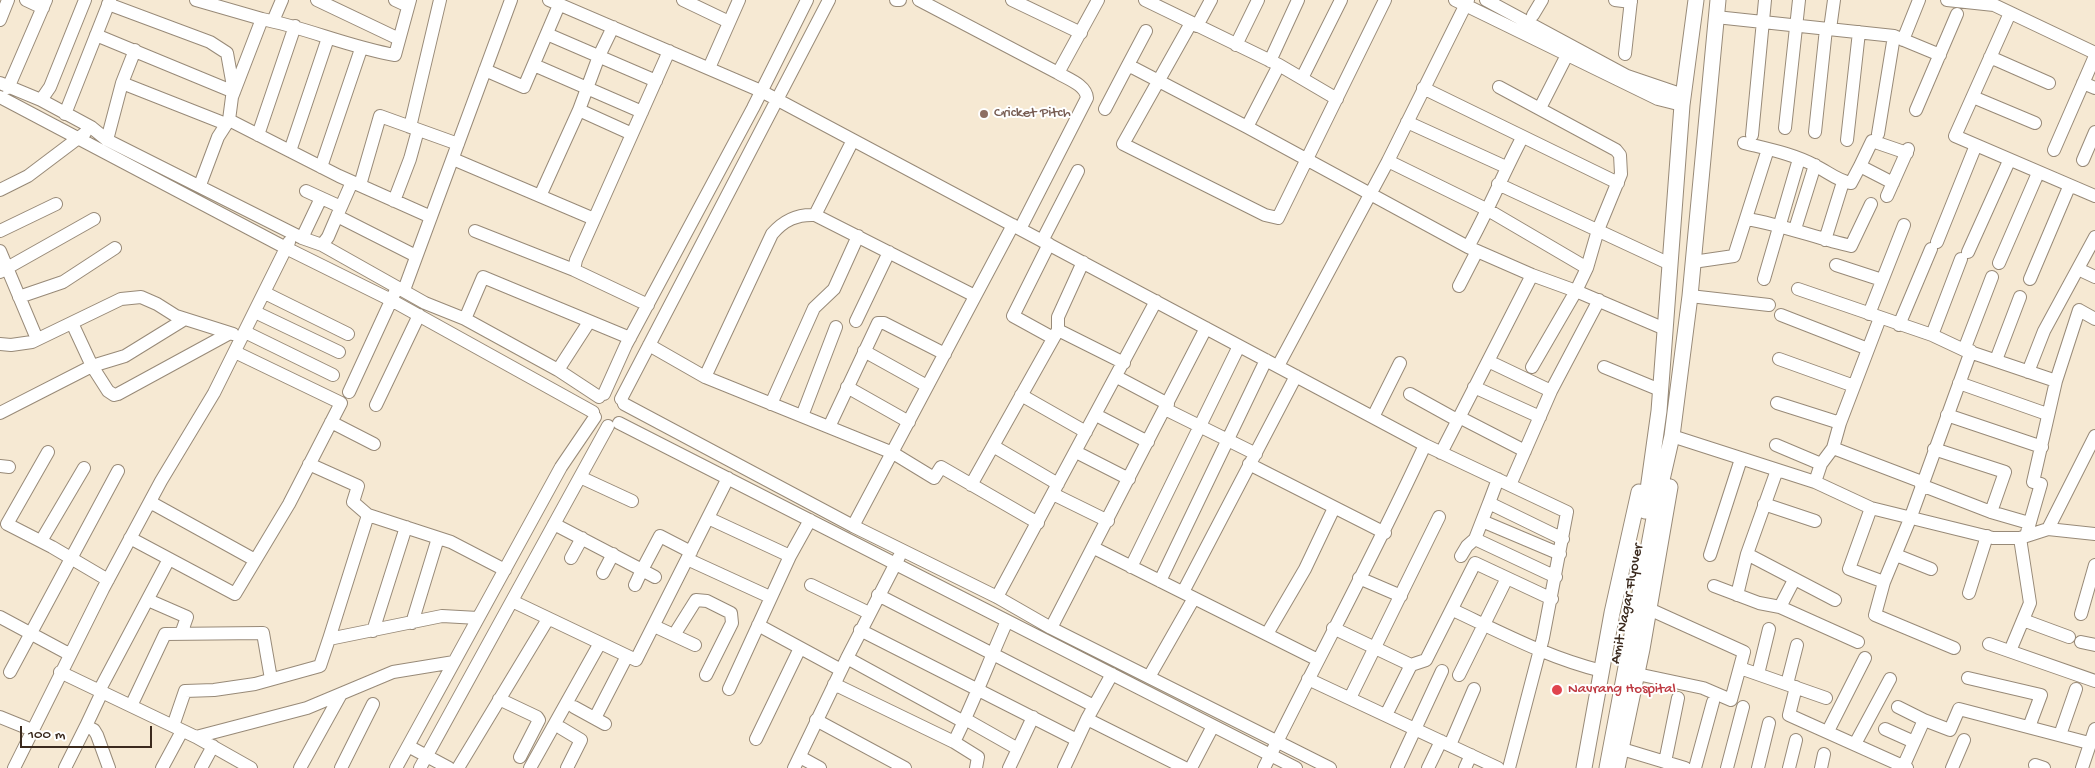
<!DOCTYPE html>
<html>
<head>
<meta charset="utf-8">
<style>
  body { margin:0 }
  #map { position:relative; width:2095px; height:768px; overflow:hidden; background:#f6e9d3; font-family:"Gochi Hand",sans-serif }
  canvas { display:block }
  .scale { position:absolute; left:20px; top:726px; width:132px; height:22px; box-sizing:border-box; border:2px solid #3b2a1e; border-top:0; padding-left:6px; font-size:15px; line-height:18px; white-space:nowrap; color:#3b2a1e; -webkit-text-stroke:4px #fff; paint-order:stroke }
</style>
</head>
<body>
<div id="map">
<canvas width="2095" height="768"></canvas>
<div class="scale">100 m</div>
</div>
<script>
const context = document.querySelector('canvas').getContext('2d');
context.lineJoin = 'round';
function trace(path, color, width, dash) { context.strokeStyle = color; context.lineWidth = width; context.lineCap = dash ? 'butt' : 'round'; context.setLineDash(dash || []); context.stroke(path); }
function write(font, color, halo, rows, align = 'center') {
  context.font = font + ' "Gochi Hand",sans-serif'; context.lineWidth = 4; context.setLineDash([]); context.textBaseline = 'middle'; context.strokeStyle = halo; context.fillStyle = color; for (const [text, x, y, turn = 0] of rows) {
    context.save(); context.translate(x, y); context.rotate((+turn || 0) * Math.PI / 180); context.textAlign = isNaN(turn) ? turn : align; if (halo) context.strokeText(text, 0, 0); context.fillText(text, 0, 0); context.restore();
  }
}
const minor = new Path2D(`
  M26,0L43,8
  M196,0L262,19
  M317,0L399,39
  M395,0L408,6
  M549,0L761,91L1425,445L1567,512L1543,638L1509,768
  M683,0L729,22
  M896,0H900
  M919,0L1058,73L1098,0
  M1012,0L1081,33
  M1145,0L1279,65L1337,99
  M1455,0L1658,99L1682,105
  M1486,0L1627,76L1683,95
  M1615,0L1631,2
  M1947,0L1994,5L2095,53
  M2010,13L1955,136L2095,196
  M1533,15L1542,0
  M1716,17L1894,36L1940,55
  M0,20L8,0
  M273,21L282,0
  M1191,23L1123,144L1265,215L1278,218L1385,0
  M1197,26L1211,0
  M1830,29L1834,0
  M1146,31L1128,65L1247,127L1468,247L1532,275L1576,291L1665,329
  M547,34L656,81
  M96,35L234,92L227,53L210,42L108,4
  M1903,40L1919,0
  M1236,45L1258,0
  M1625,54L1631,0
  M1990,57L2049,83
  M1270,61L1298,0
  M534,65L642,112
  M709,68L739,0
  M485,70L524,87L559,5
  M1302,78L1341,0
  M0,83L41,100L91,127L107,140L302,238L322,245L425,303L465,319L558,370L599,397
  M122,83L226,124
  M2083,83L2095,88
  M1499,87L1616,150L1620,155L1621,174L1598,230L1587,268
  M8,88L46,0
  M1423,88L1618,183
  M0,97L286,248L391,300L593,412
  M1973,97L2035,123
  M41,100L50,87L85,0
  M1540,108L1567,55
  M1105,109L1128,65
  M579,110L599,56L613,27
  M1916,110L1957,14
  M65,114L110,0
  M229,120L232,97L262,19C307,28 349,47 395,55L410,0
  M1407,122L1506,167
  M410,127L440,0
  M1247,127L1279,65
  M1785,128L1799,0
  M1815,132L1826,29
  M1878,134L1894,36
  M258,135L295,26
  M1752,135L1765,0
  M107,140L122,83L135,50
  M1847,140L1859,32
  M1744,143C1768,149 1794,154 1816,166C1828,172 1838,181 1851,183L1860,166L1893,183
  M2054,150L2095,56
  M290,151L328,38
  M453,159L594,219
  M2083,160L2095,132
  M1388,161L1488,210L1587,268L1576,291L1532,367
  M1860,166L1872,141L1907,153
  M321,167L361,49
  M352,182L337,216L416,256
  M1498,184L1670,264
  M200,185L218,137L229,120L339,176L431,217
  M360,185L380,116L458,144
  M0,190L28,176L85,133
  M306,191L341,207
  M540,196L579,110L632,134
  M1887,196L1908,149
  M394,201L410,159L418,130
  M815,215L853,140
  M1747,219C1783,225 1816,238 1851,246L1871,204
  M1020,229L1087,98C1086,85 1068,79 1058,73
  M1795,229L1815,165
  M0,231L56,204
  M475,231L574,270
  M302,238L321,198
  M1825,240L1843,182
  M1042,241L1078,171
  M1937,242L1976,145
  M1049,244L1013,316L1053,338
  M322,245L328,237L337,216
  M1468,247C1488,211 1503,174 1522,138
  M0,251L37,339
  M1968,252L2009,161
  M1083,262L1058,317V330L1124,363
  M1693,262L1734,256L1768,149
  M1999,263L2038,173
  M1836,265L1882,280
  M2078,269L2095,277
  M0,272L94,219
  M1764,279L1799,159
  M2030,279L2069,187
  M1459,286L1477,251
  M1798,289L1932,335L1964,350L2056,381
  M404,290L511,0
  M265,293L348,334
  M1690,296L1769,305
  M19,297L63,282L115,248
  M648,305L574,270L576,260L669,51
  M255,312L339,352
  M1869,314L1904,225
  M1781,315L1868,349
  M465,319L483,277L630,338
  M856,321L889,252
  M72,323L92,366L125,356L185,319
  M1899,325L1931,249
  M245,332L333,375
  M1932,335L1961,259
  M0,344L11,345L32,342L121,299L141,297L157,304L176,316L233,334
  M649,345L705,377L893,453L934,478L941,467L1038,523
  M1964,350L1992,277
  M864,351L927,386
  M1779,359L1854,386
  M1996,360L2020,297
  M1488,361L1551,391
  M1278,366L1388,161L1468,0
  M1604,367L1660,390
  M558,370L589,322
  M2028,372L2044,331L2095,237
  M705,377L772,234C784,220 797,214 815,215L975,296
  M1117,377L1168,404
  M1959,383L2047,414
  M847,387L909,422
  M1474,387L1540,417
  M349,392L395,292
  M604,394L626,345L753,108L807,0
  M1410,394L1457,420
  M1021,395L1086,432
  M621,399L829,0
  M1777,403L1840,423
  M624,404L853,526L997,597L1051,628L1330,768
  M771,404L814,308L834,289L858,236
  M376,405L419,315
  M1165,409L1256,454
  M0,413L92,366L108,391L114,395L118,394L230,333
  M1096,415L1148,442
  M1947,415L2042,447
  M802,416L836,327
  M1373,417L1400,363
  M1459,417L1525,451
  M331,422L374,444
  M619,423L1296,768
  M829,427L878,323H884L945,354
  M1672,436L1815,482L1871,508L1993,538H2020L2048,529L2095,534
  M1776,445L1821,464
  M993,446L1058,484
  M1833,448L1922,482
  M1934,449L2005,472L1991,512
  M48,452L7,524L52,547L108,580
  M1076,452L1129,479
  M1441,453L1532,275
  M309,464L358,486L353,502L368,515
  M1249,464L1385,533
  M0,466L9,467
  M580,477L632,501
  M1815,482L1821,464L1833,448L1840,423L1880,318
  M971,485L1058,330
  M1510,485L1551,391L1599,300
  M1921,485L1991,512L2029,523
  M1053,494L1108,521
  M150,502L255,560
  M1489,503L1498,479
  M1764,504L1815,521
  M1871,508L1849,569L1884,582
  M708,518L790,556
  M1482,521L1560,554
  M554,524L642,570L660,536L691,552
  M853,526L1013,225
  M2048,529L2095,436
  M2026,536L2041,484L2033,482L2056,381L2079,310L2095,319
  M130,538L235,594L289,504L341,403L235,352
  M41,541L84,468
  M1094,548L1318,660
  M1747,554L1835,600
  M1710,555L1741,459
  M1896,555L1931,569
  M1461,556L1467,546L1475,539
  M571,558L582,538
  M687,559L770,597
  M1131,567L1239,346
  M603,573L613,554
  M1556,577L1475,539L1489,503L1563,539
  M1359,578L1401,596
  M1160,581L1266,360
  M635,585L642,570L655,577
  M811,585L869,613
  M1714,586L1759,603L1780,607L1858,642
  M1183,592L1296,376
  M1969,593L1987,536
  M878,595L1094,706
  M1737,595L1747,554L1777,470
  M997,597L1156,301
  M148,600L187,617L181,634
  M512,601L636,660L728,478
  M1780,607L1794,580
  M1453,610C1502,633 1549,658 1602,671
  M2081,614L2095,565
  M0,617L69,654
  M2023,620L2069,637
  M412,623L438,538
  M758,625L841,670
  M654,626L695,645
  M1051,628L1206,328
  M1333,628L1411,665L1386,715
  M860,630L1077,740
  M373,631L406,527
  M1267,634L1305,569L1334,508
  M674,635L696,600L707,601L731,613L732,623L706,675
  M329,639L368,515L451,542L505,570
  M2081,642L2095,645
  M1989,644L2095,681
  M1954,648L1875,615L1884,582L1910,519L1971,351
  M2010,651L2030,603L2020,538
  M847,658L964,722
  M1411,665L1426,660L1475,563L1552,599
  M1740,668L1826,698
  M10,672L118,471
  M60,672L196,737L307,708L393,672L454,662
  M1637,674L1703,688L1731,700L1744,652L1649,609
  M1758,674L1769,629
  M1459,675L1507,578
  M1149,677L1194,598
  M1968,678L2041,695L2029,727
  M1308,679L1498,768
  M834,684L954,742L978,757L976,768
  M1787,684L1797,645
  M1796,687L1789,715L1907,768
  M729,689L790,556L810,520
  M99,691L169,559
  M102,692L86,726L94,730L97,735L109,768
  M1350,698L1439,517
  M499,699L537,717L539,720L520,757
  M131,706L165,634L263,633L271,679
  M574,707L605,724
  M1898,707L1924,720L1903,767
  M0,717L32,730
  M595,718L627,656
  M965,719L1018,749
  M1087,719L1185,768
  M816,720L905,768
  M1924,720L1950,730L1959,709L2089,743
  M173,726L185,691L214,690L255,684L320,666L329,639L442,616L478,618
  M561,728L581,740L567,768
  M1885,729L1914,742
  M1828,731L1865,658
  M2060,735L2076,689
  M196,737L251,768
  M756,739L800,648
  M954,742C974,702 989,661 1007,621
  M1855,744L1890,679
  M1450,745L1474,689
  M408,746L449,768
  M1622,749L1685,768
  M800,757L820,768
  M1665,762L1678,698
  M2035,765L2044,768
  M14,768L103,589L161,481L214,393L289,242
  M65,768L86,726
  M162,768L182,731
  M201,768L213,746
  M300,768L341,694
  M341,768L373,704
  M396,768L561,467L595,417
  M420,768L608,426
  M458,768L548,619
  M530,768L600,643
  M794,768L847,658L899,557
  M1009,768L1033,717
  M1064,768L1087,719L1112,674
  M1191,768L1213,726
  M1264,768C1317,660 1375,554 1425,445
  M1397,768L1442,671
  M1428,768L1441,741
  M1465,768L1471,755
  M1695,768L1713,702
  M1727,768L1743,707
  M1758,768L1769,723
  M1789,768L1796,740
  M1821,768L1824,754
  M1952,768L1964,740
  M2082,768L2095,729`);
const major = new Path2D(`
  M1645,511L1659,411L1682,105L1696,0
  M1584,768L1612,613L1639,492
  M1607,768L1658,497L1672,436L1690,296L1718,0
  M1617,768L1642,649L1670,487`);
const markers = [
  [984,114,5,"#8d6e63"],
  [1557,690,6,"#e0444e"]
];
const educationNames = [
  ["Cricket Pitch",994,114]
];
const streetNames = [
  ["Amit Nagar Flyover",1628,604,-79]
];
const healthNames = [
  ["Navrang Hospital",1568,690]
];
trace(minor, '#988a78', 14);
trace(major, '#988a78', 17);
trace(minor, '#fff', 12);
trace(major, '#fff', 15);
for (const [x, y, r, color] of markers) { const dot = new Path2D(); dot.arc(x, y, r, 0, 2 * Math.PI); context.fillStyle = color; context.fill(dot); trace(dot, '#fff', 2); }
write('15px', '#785e54', '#fff', educationNames, 'left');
write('15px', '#3b2a1e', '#fff', streetNames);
write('15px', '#be3a42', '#fff', healthNames, 'left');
</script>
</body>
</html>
